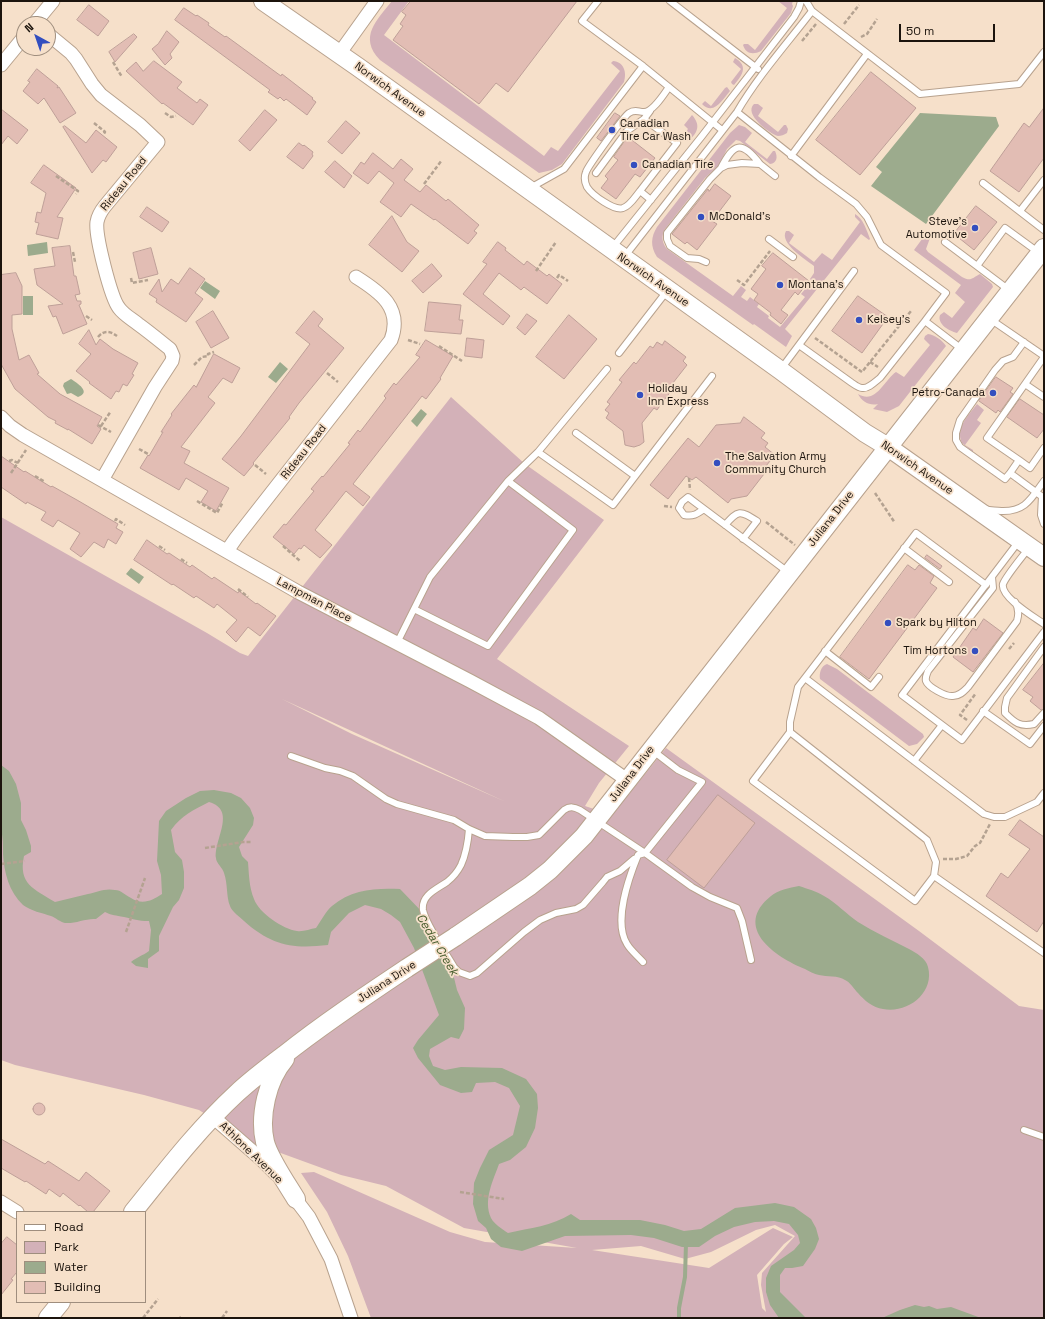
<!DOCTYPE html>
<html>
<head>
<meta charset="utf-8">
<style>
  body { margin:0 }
  #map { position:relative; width:1045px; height:1319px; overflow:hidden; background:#f6e0ca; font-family:"Space Grotesk",sans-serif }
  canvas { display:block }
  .frame { position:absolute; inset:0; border:2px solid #1c140d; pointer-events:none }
  .legend { position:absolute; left:16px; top:1211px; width:130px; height:92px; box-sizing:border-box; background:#f6e0ca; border:1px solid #9f8e7e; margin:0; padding:5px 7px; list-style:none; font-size:12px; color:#1c140d }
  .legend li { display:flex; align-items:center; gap:8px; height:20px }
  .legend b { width:20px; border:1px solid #9f8e7e }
  .north { position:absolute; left:16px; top:16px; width:40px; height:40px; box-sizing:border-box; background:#f6e0ca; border:1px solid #9f8e7e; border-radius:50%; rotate:320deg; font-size:11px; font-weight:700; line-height:16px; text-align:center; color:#1c140d }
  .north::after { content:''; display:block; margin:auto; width:14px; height:18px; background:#334ebf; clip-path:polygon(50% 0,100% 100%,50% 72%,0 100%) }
  .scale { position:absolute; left:899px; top:24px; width:96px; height:18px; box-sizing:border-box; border:2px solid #1c140d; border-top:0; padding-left:5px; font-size:12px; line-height:14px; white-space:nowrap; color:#1c140d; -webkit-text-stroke:3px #f6e0ca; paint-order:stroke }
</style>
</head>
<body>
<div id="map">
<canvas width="1045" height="1319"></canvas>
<div class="frame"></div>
<ul class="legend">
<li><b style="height:5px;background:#fff"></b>Road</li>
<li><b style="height:11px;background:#d3b1b8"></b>Park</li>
<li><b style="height:11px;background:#9cab8d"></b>Water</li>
<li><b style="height:11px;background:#e2bdb4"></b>Building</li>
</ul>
<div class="north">N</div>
<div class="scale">50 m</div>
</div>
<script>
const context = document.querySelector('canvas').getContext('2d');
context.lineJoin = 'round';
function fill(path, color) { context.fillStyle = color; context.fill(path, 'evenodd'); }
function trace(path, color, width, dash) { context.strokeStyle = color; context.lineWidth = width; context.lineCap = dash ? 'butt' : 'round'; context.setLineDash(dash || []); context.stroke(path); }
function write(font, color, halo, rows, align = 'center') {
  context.font = font + ' "Space Grotesk",sans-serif'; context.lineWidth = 3.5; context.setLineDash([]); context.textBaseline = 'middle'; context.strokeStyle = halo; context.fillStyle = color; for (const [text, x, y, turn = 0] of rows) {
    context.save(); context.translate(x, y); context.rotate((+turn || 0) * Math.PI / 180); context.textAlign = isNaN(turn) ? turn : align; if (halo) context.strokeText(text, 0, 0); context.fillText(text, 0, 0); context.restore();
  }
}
const green = new Path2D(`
  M392,1H409L384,35L544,156L551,147L558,151L620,71L611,63L613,61C624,62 627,72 624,82L562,164L552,170L539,173L380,60C358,37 377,20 392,1Z
  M778,1H793L792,4L793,6L791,13L761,51C753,55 746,54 743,45L744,44H748L755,50L787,8Z
  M735,58C749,66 742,76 734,85L732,84L731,82L741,69L733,62Z
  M727,87L730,91C723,99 714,116 702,104L705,101L711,106L725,88Z
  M754,104H758L763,108L758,116L778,132L784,125H786L788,129L787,133C784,135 781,136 778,136C770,134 743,114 754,104Z
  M692,115C701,125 698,133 688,141C680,138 685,133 688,129L684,125Z
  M739,125L745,127L752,133L745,142L767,159L773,151H775C778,157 777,163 770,164L740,141L736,140L727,149L719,165L705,178L665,229C661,236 662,243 667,249L733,296L741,286L746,290L741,297L747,301L750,297L759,304L757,307L769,316L768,318L780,327L805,297L801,294L812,281L810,279L814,273V266C805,259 779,243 786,231H789L794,235L789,243L814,262L822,253L832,260L860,222L855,217V214C863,218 867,231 870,239L869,240L861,234L785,329L792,336L786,347L754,324L753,325L657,257C650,246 651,237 657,227L730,133Z
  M925,235L930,238L926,249L928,252L962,277C971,282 972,278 980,274L992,284L993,287L957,333C949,331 937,324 940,315L944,312L952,318L965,302L955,293L961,285L914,250Z
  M928,334C935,335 942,340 946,346L899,406L887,412L873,409L878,404C870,406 862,402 858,394C876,405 884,380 896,372L904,377L930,345L924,339L925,336Z
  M451,397L525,464L604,520L497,659L629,746L599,783L585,806L612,815L666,748L919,931L1019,1006L1044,1010V1318H371L348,1256L327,1212L301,1173L314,1172L450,1232L485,1242L577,1248L464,1228L386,1186L341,1175L245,1140L199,1110L144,1095L15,1065L1,1060V517L207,633L240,653L248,656ZM282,699L506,802L352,734ZM775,1225L795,1236L762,1273L761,1285L766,1312L762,1308L757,1275L784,1244L793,1237L773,1228L709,1268L592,1250L641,1246L685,1259L711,1252L756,1230Z
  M977,404L984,410L977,420L981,423L965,445L973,450V452L962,443C955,428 968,416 977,404Z
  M827,664L837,669L923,734L924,737L917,744L909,746L820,679C819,673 821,666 827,664Z`);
const water = new Path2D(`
  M920,113L996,117L999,126L926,224L871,186L882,172L876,167Z
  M47,242L48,253L28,256L27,245Z
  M205,281L220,291L215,299L200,288Z
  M23,296H33V315H23Z
  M280,362L288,369L276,383L268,377Z
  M71,379C77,383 92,392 78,397L71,393L67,394L63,386L64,383Z
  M421,409L427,414L417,427L411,421Z
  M131,568L144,577L139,584L126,574Z
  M1,765L9,771L16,784L21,803V820L26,830L31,846V852L24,856C18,884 34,889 55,902C66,899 77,897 88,894C97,892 105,888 115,890C121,890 125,895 131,898C142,905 152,901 162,894L161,875L157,861L159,821L166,811L186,798L200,791L214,790L231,793L241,798L250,808L254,818L253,825L239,847L242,856L248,862C249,874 249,887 254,899C259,913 283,929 297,931C303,932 310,929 316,928C321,921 326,911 332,906C352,889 376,888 400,889L425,915L450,961L457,990L465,1008L464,1029L459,1039L451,1037L430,1049L429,1056L433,1066L445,1070L461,1067L502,1068L526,1079L537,1094L538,1108L535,1128L526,1147L510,1160L499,1164C493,1181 483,1200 491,1218C494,1224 502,1229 508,1233C530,1228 552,1226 571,1214L580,1220H640L665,1225L684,1231L701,1229L735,1208L775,1203L794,1207L811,1219L816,1228L819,1239L815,1249L803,1266L792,1268H785L780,1275V1292L806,1318H779L770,1305L766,1292V1278L771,1266L794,1250L800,1243L798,1235L789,1224L774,1221L755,1222L734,1227L715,1236L699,1247H682L654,1238L631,1235L565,1236L522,1251L501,1247L491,1239L486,1228L478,1221L473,1204L474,1183L480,1168L489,1150L513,1135L520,1106L509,1088L495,1082L476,1083L472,1092L461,1093L440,1085L418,1058L413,1048L418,1040L439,1015L414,948L400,922L391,915L381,909L365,905L349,913L331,932L328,945C293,949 272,946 244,921C240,917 232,912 230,906C226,896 228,884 224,873C223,868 216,863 216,858C214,839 237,810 209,802C193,810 182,815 171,830L175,852L182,860L184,872V888L179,900L173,907L159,936V951L148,959V968L136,966L131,962C137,957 142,956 149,951L151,930L149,921C137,921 134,919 124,917C115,915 113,916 105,912L96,919C86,918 75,924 65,923C60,922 56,918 51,916C42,913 31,911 23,905C9,892 4,872 3,854C3,845 3,838 1,829Z
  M799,886C808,889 816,891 824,896C837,903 846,914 858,922C874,932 892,940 909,949C916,953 926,958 928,967C935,993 907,1014 883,1009C873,1008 864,1000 858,993C854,989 850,982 845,980C838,975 827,977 819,975C814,974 809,971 805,969C775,957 732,927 771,896C778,890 789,888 799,886Z
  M915,1305L924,1307L929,1306L937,1309L951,1307L981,1318H882L900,1310Z`);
const stream = new Path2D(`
  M679,1318V1308L685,1277L686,1243`);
const building = new Path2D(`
  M411,1H577L508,92L496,83L479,104L393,40L403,26L400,24L406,15L402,12Z
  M89,5L109,21L98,36L77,20Z
  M184,8L196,16L197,15L209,23L208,25L225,37L226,36L281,76L282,74L313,98L312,99L316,102L307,115L286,99L284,101L280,97L278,99L268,92L270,90L175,20Z
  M167,31L179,42L170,54L172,58L165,65L152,49L158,44Z
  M134,34L137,37L115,62L109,52Z
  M154,61L182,82L177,88L197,103L200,99L208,105L193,125L163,103L162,104L126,71L136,62L143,71Z
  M37,69L58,86L57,88L59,87L76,113L60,123L44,98L38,104L23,91L30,82L28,81Z
  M871,72L916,108L860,175L816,140Z
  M1044,108V158L1019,192L990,171L1024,123L1029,127Z
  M1,109L28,130L17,144L8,136L1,145Z
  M265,110L277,120L250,151L239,141Z
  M615,113L620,116L601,141L597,138Z
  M346,121L360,133L342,154L328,142Z
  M65,126L86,143L96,130L117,147L106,162L103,160L92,173L63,127Z
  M628,137L655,158L640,177L635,174L616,199L601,188L608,179L605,176L618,160L614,157Z
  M299,143L303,146L304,145L313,152L312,154L313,156L303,169L287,157Z
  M373,153L393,169L401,159L413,169L404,180L420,192L426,185L446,201L448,199L479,225L474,231L477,233L468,244L435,219L434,220L411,204L401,217L380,202L394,183L379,171L368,184L353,173L361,162L364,164Z
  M335,161L352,176L344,188L325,172Z
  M44,165L76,188L57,217L63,218L58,239L36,234L39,223L35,222L37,212L41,213L46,193L31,183Z
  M715,184L731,196L712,221L717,224L697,250L687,242L685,244L672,234L708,189L709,191Z
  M976,206L997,222L974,250L954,234Z
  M147,207L169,222L162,232L140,217Z
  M392,216L407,242L419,251L402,272L369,245Z
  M498,242L506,248L505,250L524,265L527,261L547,276L549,274L562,284L547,304L524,287L521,290L499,273L483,294L510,316L503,325L463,294L487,264L483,262Z
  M70,246L74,276H76L80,294L75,295L77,301H81V304L79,305L87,324L63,334L56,316L53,317L48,306L63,304L37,285L34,269L55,266L52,248Z
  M151,248L158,274L139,279L133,253Z
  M773,253L809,281L798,295L795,292L781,310L788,315L781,324L770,315L771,313L754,300L758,294L751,289L766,269L762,266Z
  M432,264L442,276L423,293L412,281Z
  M190,268L205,279L195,293L203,299L186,322L156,302L157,299L149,294L159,279L162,292L171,279L178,284Z
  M16,273L22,286V314L12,315V329L19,360L29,355L39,373L37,374L60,394L102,417L97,426L101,429L92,444L68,429V430L55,423L56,421L48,417L15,389L1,364V275Z
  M858,296L888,317L862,353L832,331Z
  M429,302L461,305L459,320H463L461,334L425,331Z
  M213,311L229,338L211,348L196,322Z
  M314,311L323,319L318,326L344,348L299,403L289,417L290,418L253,463L254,464L244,476L222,459L241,436L310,344L296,333Z
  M527,314L537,321L525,335L517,328Z
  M569,315L597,339L564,379L536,357Z
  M89,330L96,345L100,339L113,349L138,363L132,374L134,375L127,386L123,384L119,392L116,391L111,399L89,383L90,382L76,371L91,354L79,344Z
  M467,338L484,340L482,358L465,356Z
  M426,340L453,356L440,378L441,379L426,399L422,396L353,484L370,497L363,506L346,491L315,530L332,545L320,558L304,545L301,549L299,548L294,554L273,537L284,524L286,525L314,491L311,489L322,476L323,477L350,444L348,443L358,430L360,432L386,398L384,396L394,383L396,385L420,357L416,355Z
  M665,341L686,357L683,361L687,365L669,388L672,390L664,400L657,410L654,408L642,423L644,442L640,445L634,447L629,446L625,445L623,431L606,418L609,413L605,410L610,404L607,402L622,382L619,380L634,362L636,364L650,346L653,348L657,342L662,345Z
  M214,354L240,368L232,383L223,378L208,397L215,403L181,447L190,451L184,463L229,488L216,511L201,502L208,491L186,478L179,490L140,468L148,455L149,456L163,432H161L172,415L171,414L194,385L196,387Z
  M996,377L1013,388L1010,392L1013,394L1000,412L998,410L996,413L979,401Z
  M1020,399L1044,415V429L1037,438L1007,417Z
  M744,417L765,433L761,438L768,443L765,447L775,455L761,472L764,474L747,496L731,499L728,503L696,477L692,480L686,476L668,499L650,485L688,438L699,447L716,425L740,423Z
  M1,456L24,472L25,471L51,487L52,486L77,500L118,524L116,528L123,532L116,544L108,539L104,548L94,542L81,557L70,549L80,533L58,520L53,527L41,520L46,512L27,502L26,504L1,487Z
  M147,540L167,554L169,553L190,567L192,565L212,579L214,577L238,593L239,591L256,604L257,603L276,616L260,636L248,627L236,642L226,632L237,620L217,604L214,608L196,596L194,598L173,584L172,585L134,560Z
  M927,555L942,566L940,569L925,558Z
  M908,565L915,570L919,565L934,576L930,583L937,588L869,679L840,657Z
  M984,619L1003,633L973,672L953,657L973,628L976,630Z
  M1044,663V709L1041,710L1030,701L1033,697L1023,690Z
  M718,795L755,823L704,888L667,860Z
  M1020,820L1044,837V921L1037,932L986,896L1001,873L1008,878L1030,849L1009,835Z
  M33 1109a6 6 0 1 1 12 0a6 6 0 1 1-12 0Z
  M1,1139L45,1164L48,1161L79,1181L86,1172L110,1191L93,1212H88L80,1205L79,1206L63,1193L60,1197L49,1189L46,1194L26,1181L25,1182L1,1168Z
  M7,1237L17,1245V1272L11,1279L13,1280L1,1295V1244Z`);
const path = new Path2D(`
  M844,24L859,5
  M861,37L867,34L877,19
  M802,41L816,24
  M113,62L122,77
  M165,113L171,117L176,116
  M94,123L104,131L105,132L103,135
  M56,176L78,191L76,194
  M424,184L442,160
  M73,252L75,262
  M536,271L556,242
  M131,278L132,283L148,280
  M557,278L559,275L568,281
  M737,280L744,285L770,251
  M86,316L92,320
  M98,337C104,330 110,331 117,336
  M815,338L862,372L911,311
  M408,340L420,344
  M439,346L462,361
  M870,362L878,367
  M194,365L202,357L208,356V354L214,352
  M327,373L338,382
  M98,425L111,432
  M101,426L111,411
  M139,449L148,454
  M9,461L12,460L18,463
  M255,465L266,474
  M11,473L26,450
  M35,476L45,482
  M689,478L690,490
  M875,493L895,523
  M197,501L217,513L223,502
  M664,506L672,507
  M115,521L116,519L125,525
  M766,522L795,545
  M159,546L165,550
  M283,546L300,561
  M181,559L187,563
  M238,589L248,597
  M1009,649L1014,643
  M967,720L960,715L976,693
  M205,848L243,842H252
  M943,859H956L967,856L975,846L980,843L990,824
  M1,864L25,861
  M126,932L145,878
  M460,1192L504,1199
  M143,1318L158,1299
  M180,1318L181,1317
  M222,1318L227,1311`);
const lane = new Path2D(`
  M598,1L582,21L643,66L722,130
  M670,1L758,69
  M806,1L812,11L920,94L1019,84L1044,52
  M737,112L819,177L856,204L867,217L881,245L946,293L925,321L963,350
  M791,156L867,54
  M721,168C734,143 741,140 760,164
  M596,173L627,131L644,119
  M983,183L1044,230
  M530,188L564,169L643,66
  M640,191L677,143L644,119L650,111
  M651,200L640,191C635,197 630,206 623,208C614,211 592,195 587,187C585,183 584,177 586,172C588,166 624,116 629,113C635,109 638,112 644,112C653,112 664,94 669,87
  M1020,211L1044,180
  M769,239L793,257
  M945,242L1009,290
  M613,247L702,136L794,17L799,8L801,1
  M625,256L737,112C758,76 786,45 812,11
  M706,262L699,259L687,258L670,246L667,239V233L710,179L721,168L727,165L742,163L760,164L775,176
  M977,266L1005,228L1038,252
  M990,319L1044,356
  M799,345L852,383C855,385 859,388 862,388C868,389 875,382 880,378L925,321
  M619,353L667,291
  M1044,357L987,438L1019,460L1010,473L1044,498
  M781,369L854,271
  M1025,384L1044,397
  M576,433L635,476
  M538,452L613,505L712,376
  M1019,460L1030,468L1044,448
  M1010,473L1005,479L960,447L956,440V433L960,420L995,370L1003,361L1013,357L1024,342
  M1042,496L1041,515L1044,524
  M704,509L688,497L682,502L679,508L684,515C693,517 697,514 704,509L788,572
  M985,509C990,511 995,510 1001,511C1025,512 1031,499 1044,481
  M725,525C738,510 740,510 757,521L743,539
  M1019,541L902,695L962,740L1044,632
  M904,548L949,582
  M1028,549C1022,557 1006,576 1003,584C1000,597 1034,617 1044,624
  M992,577L993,588L928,671C927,674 925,677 926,681C928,687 946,697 953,696C960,696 964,691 968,687L1017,621C1019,614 1019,608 1015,602
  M986,585L916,533L798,687L790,722V732L927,840L936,862L934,876L1044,953
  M414,609L488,646L573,530L508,481
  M397,643L430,577L508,481L538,452L607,369
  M1044,647L1007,698L1005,707V713C1015,723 1020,727 1034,724L1044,713
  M825,651L871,687L879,677
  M805,678L984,814L994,817H1005L1037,802L1044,793
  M983,711L1030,744L1044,726
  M790,732L753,781L915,901L934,876
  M652,750L678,770L702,782L645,853L692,887L710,897L737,908L742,921L751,960
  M291,756L325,768L340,771L353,776L386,799L397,804L454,820L469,829L485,836L513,837H527L539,835L564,810C570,806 574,807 580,810L645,853L638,855C629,877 613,922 627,944C631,951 638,956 643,962
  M914,761L942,725
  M469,829C468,842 466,854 461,865C458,871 452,878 447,882C437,889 421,895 423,910C426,925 446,953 454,967L459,972L470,976L477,973L524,932L540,920L556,913L576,909L583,905L603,882L607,877L620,871L634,859
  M1024,1130L1044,1137`);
const street = new Path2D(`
  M34,24L53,1
  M48,34L71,53L76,59L92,84L101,95L140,125L158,142L105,206C101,211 98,216 97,222C95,236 111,298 119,308C124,315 132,319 138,324C149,332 160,341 170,349L173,356L172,361L155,387L102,480
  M339,54L377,1
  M1,65L24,37
  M1,417L10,426L23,435L298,592L470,681L539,718L627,780
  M227,551L236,538L391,340C403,308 380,292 356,277
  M213,1117L260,1158L276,1174
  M290,1192L309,1217L331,1259L351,1318
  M1,1202L17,1212`);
const secondary = new Path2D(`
  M263,1L358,67L780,370L865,433L888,447L1044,557
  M455,937L530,886L550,870L584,836L1044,248
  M285,1059C267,1080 259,1116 265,1142C269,1158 287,1184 296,1199
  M133,1212C166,1171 198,1129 237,1093C251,1080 268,1067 284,1055C323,1024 365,996 407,968
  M48,1318L61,1302`);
const secondaryBridge = new Path2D(`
  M407,968L455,937`);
const markers = [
  [612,130,4,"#334ebf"],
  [634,165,4,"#334ebf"],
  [701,217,4,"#334ebf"],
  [975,228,4,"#334ebf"],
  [780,285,4,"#334ebf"],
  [859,320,4,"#334ebf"],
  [993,393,4,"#334ebf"],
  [640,395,4,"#334ebf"],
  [717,463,4,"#334ebf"],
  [888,623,4,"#334ebf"],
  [975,651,4,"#334ebf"]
];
const streetNames = [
  ["Norwich Avenue",390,90,36],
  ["Rideau Road",124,184,-51],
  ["Norwich Avenue",653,280,35],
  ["Rideau Road",304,452,-52],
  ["Norwich Avenue",917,468,35],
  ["Juliana Drive",831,519,-52],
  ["Lampman Place",314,600,28],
  ["Juliana Drive",632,774,-53],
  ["Juliana Drive",387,982,-33],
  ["Athlone Avenue",251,1153,44]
];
const poiNames = [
  ["Canadian",620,124],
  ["Tire Car Wash",620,137],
  ["Canadian Tire",642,165],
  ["McDonald's",709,217],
  ["Steve's",967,222,"right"],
  ["Automotive",967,235,"right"],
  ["Montana's",788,285],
  ["Kelsey's",867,320],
  ["Holiday",648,389],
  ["Inn Express",648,402],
  ["Petro-Canada",985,393,"right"],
  ["The Salvation Army",725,457],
  ["Community Church",725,470],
  ["Spark by Hilton",896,623],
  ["Tim Hortons",967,651,"right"]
];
const waterNames = [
  ["Cedar Creek",437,945,59]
];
fill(green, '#d3b1b8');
fill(water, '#9cab8d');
trace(stream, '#9cab8d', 4);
fill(building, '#e2bdb4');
trace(building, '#be9f98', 1);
trace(lane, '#b8a28e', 8);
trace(street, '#b8a28e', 15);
trace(secondary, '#b8a28e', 20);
trace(path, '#b4a291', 2.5, [4, 2]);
trace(lane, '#fff', 6);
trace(street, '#fff', 13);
trace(secondary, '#fff', 18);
trace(secondaryBridge, '#b8a28e', 20, []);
trace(secondaryBridge, '#fff', 18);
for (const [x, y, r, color] of markers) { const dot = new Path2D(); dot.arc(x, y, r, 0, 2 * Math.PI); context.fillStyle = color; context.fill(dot); trace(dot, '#f6e0ca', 1.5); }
write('11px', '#1c140d', '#f6e0ca', streetNames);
write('11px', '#1c140d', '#f6e0ca', poiNames, 'left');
write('italic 12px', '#475d2e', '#f6e0ca', waterNames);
</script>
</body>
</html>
